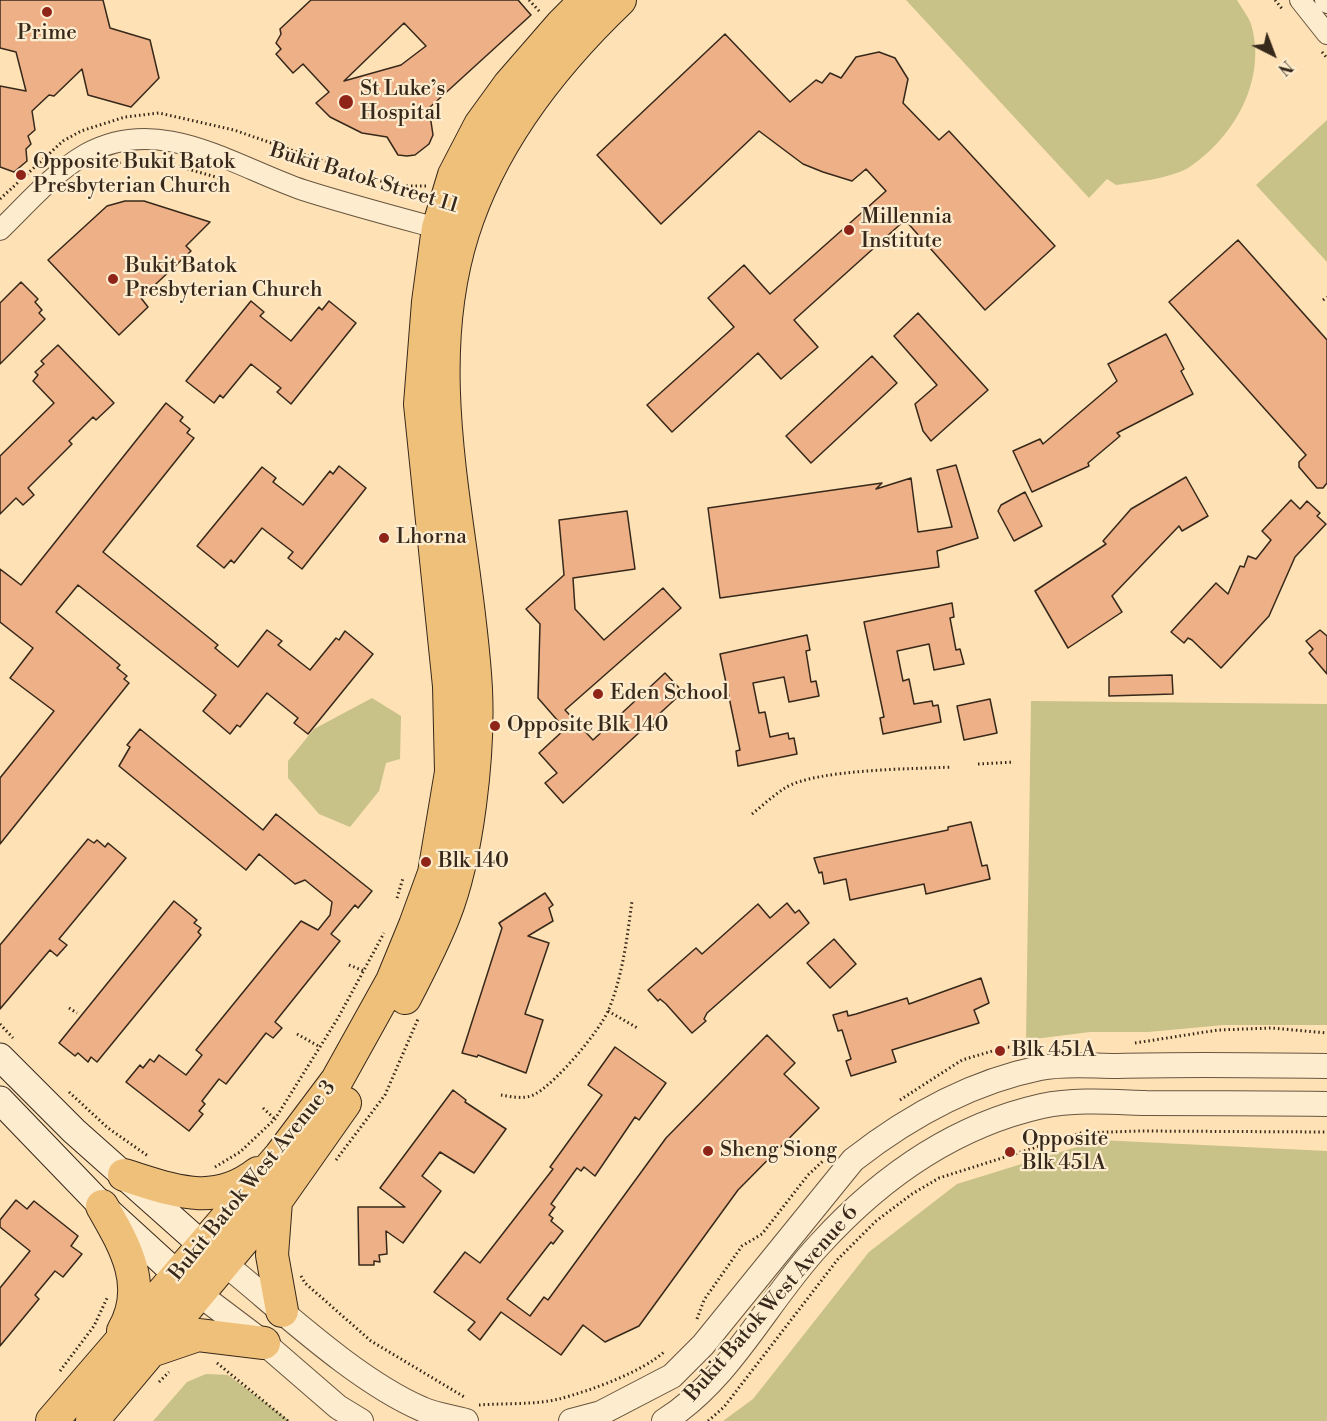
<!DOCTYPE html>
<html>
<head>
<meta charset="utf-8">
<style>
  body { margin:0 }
  #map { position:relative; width:1327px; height:1421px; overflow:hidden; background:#fee1b4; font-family:"Libre Bodoni",serif }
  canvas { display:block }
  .north { position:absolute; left:1243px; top:24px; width:60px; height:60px; -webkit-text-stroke:4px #feecce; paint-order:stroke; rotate:138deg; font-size:16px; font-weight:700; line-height:24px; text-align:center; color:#36281a }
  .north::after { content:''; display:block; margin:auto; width:21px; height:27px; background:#36281a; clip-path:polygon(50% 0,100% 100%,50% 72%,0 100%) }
</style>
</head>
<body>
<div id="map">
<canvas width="1327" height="1421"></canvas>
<div class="north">N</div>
</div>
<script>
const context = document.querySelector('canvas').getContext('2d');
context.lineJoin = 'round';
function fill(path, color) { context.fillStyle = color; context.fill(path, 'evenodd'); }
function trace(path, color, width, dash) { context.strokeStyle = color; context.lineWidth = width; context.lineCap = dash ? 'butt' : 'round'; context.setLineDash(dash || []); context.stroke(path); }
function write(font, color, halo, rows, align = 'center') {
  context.font = font + ' "Libre Bodoni",serif'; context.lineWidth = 4.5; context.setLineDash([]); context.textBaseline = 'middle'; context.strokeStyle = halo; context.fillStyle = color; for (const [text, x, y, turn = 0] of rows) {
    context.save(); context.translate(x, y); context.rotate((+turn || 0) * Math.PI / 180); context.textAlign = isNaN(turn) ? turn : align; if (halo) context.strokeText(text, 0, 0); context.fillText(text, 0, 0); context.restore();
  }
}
const green = new Path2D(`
  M906,0H1237C1241,7 1248,16 1251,24C1267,78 1236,135 1191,166C1174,178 1137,182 1116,185L1107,179L1089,198Z
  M1327,120V262L1256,185Z
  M372,698L401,716L400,759L386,763L379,791L350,827L319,814L288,778V761L314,729Z
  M1031,701L1327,704V1025H1224L1148,1032H1090L1026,1040Z
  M1099,1140L1327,1151V1421H723L753,1399L869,1252L957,1184Z
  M206,1374L228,1375L290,1421H153L187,1382Z`);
const building = new Path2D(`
  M0,0H103L110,28L150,40L159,78L131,107L88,95L82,69L54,96L49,95L32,111L35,130L28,136L31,144L26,149L27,161L14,172L0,167V86L26,91L16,52L0,48Z
  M311,0H518L531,15L429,108L433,135L429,144L415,155L407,156L398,155L387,137L362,133L330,117L316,103L329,92L303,64L293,73L276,54L281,49L276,43L281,34L280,29ZM404,23L426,46L401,65L344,81Z
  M725,34L790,102L816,80L822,83L830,73L841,78L856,57L879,52L895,58L908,79L903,103L939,140L949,131L1055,246L985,310L905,220L794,320L818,347L781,379L758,353L672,432L647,405L734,327L708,298L744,265L770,294L886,191L866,169L852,181L823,172L803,164L759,131L661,224L597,155Z
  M125,201H144L210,222L186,246L191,251L141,298L148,307L119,335L48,260L107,206Z
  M1238,240L1327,340V483L1323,488H1317L1299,467V462L1306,455L1169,302Z
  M21,282L38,299L35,302L42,310L39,313L45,319L0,364V303Z
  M251,301L264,312L260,316L291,341L319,307L322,310L329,301L356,323L291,404L277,392L281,388L251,364L223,398L220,395L214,403L186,381Z
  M918,313L988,390L931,441L923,431L915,404L937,385L894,336Z
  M1166,334L1184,369L1181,371L1193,394L1117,433L1120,436L1088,463L1089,466L1032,492L1013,451L1040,439L1043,444L1117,381L1108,364Z
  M58,345L114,403L96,420L93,417L69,441L72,444L28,488L34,495L23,505L16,498L0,514V456L54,403L33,381L38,375L35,372L44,364L41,361Z
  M872,356L897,383L811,463L786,436Z
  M166,403L183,417L180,421L190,429L187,433L194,438L103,552L218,645L215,648L238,667L267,630L282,641L278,645L310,670L336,638L339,640L345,631L373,654L308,734L294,723L298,718L267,693L240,727L237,725L230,734L203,711L216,695L78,585L56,612L120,665L117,668L127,676L124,679L129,683L0,844V778L54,711L10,678L33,648L0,622V569L21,585Z
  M956,465L978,538L937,551L939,567L720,598L708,508L882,483L876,489L911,478L918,532L952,527L937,470Z
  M339,466L366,488L302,569L288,558L293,552L262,528L234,563L231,560L224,568L197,546L262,467L276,478L273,482L303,505L330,471L333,474Z
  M1186,477L1208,516L1182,531L1179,526L1112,596L1122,612L1068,648L1035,591L1106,544L1103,541L1131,509Z
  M1025,492L1042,526L1014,541L998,511L1001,505Z
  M1291,500L1300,509L1307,501L1320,513L1317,516L1326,524L1295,557L1269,616L1221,668L1192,640L1188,638L1184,643L1171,632L1216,583L1228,594L1240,566L1244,567L1248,556L1256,559L1271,540L1262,531Z
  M627,511L635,569L573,578L575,609L604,640L663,588L681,608L565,710L593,740L665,673L683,692L563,803L545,783L557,773L539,753L565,729L538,698L540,624L526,609L564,575L559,520Z
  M952,603L954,617L950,618L956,650L960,649L964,664L934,670L929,644L897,651L903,681L909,679L914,704L932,701L933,706L938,705L941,722L883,734L880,718L884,717L864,622Z
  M1320,630L1327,636V674L1309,653L1313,649L1306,641Z
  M807,635L810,650L806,651L811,682L816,681L819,696L789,702L784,677L753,683L759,713L765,712L770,737L788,733L789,739L794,738L797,754L738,766L736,751L740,750L720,654Z
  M1172,675L1173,694L1109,696V677Z
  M990,699L997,733L964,740L957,706Z
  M140,729L263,830L276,814L372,891L358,908L355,905L331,934L340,941L275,1022L282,1028L273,1038L266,1033L226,1084L219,1079L202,1101L205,1104L199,1111L203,1114L189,1131L126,1082L140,1065L143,1068L150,1059L154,1062L159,1055L186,1075L202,1055L196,1050L301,921L318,930L330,915L332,902L305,880L295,884L259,854L246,870L119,766L130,747L127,745Z
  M971,822L982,866L987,865L990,879L926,894L924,884L850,900L846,879L824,884L822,872L819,873L814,858L948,830V827Z
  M88,839L94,843L97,840L105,847L108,843L126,858L59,939L67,945L57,956L50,950L0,1009V945Z
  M545,893L553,905L549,908L553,921L528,936L549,943L525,1014L543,1020L526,1073L478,1055L477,1057L462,1053L502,928L499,923Z
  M174,901L197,920L194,923L201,928L198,932L201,935L97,1062L91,1057L88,1062L78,1053L75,1056L59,1043Z
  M787,903L795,913L799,910L809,923L707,1013L704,1019L706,1021L692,1033L666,1004L660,999L658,1001L648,990L696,948L702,954L758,904L770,918Z
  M834,939L856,964L830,988L807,963Z
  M981,978L989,1003L974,1010L979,1023L892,1050L896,1062L851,1076L846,1061L851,1059L842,1030L838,1031L833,1015L847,1011L848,1016L856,1014L907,998L909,1004Z
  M767,1035L795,1063L784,1074L819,1108L738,1190L639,1326L605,1342L583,1325L561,1355L501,1312L480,1340L468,1330L475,1322L434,1292L465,1252L480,1263L553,1169L550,1167L602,1095L588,1085L615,1047L666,1083L639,1120L635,1117L595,1176L584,1167L581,1171L577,1168L551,1204L555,1207L549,1215L553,1218L551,1221L563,1231L553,1244L551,1242L507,1299L530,1316L544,1297L548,1300L666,1138Z
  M453,1090L466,1100L465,1102L506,1129L474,1173L440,1152L422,1176L441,1191L403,1243L386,1231L387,1254L379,1255L380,1262L374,1261V1265H359L358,1207H405L380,1188Z
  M16,1200L27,1209L34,1201L78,1236L71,1246L82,1254L63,1277L55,1271L35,1295L39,1299L0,1346V1288L30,1251L0,1227V1220Z`);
const path = new Path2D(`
  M529,0L540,12
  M1275,0L1283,10
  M1322,52L1327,58
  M157,160L226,180
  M115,163L150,160
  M0,199L63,141L81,131L125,117L159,113L234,130L395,186H426
  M1323,300L1327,297
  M978,764L1014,762
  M752,814C763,805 774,795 785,788C815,769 914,769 952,767
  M397,898L403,878
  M349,965L364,971
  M69,1008L77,1013
  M608,1011L639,1029
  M0,1024L13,1038
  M297,1034L320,1047
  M1135,1043L1218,1030L1272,1028L1327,1033
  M69,1092L108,1128L148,1156
  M501,1095C512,1097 527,1100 537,1093C557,1081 600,1031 609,1009C623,974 627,938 632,901
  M900,1100L962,1060L1006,1047L1030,1048
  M263,1108L275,1119
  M336,1160L385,1095L418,1019
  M215,1167L240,1152L275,1119L338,1018L384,933
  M301,1276L305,1283L371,1341L466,1398
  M697,1319L704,1300L742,1246L762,1234L808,1175L824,1160
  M217,1363L288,1421
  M60,1371L94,1326L108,1296
  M159,1382L169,1372
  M479,1405C505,1403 534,1405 559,1399C589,1391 643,1372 665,1351
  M708,1421L724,1407L838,1259L876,1221L912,1194L939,1178L1081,1133L1139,1131L1327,1132`);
const minor = new Path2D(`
  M1300,0L1327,34
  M1325,0L1327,3
  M0,230C27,204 53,173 86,154C160,113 233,166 303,190C350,205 400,218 448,231`);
const tertiary = new Path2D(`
  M225,1264C282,1310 355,1380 422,1409C435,1415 452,1417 466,1421
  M199,1294L264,1343L338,1407L361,1421
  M571,1421L601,1413L672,1376L703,1345L853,1160C908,1117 971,1082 1040,1068C1064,1063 1092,1066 1117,1066C1187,1064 1257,1065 1327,1066
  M664,1421C731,1379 766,1302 819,1245C879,1179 953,1126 1042,1106C1076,1099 1112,1102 1146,1103C1206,1103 1267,1103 1327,1104`);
const secondary = new Path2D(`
  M0,1057L74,1131L219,1260
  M0,1100L102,1206L193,1289`);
const primary = new Path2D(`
  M405,998C419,971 433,944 444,916C468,856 479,753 476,689C468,538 416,382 463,233C491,144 553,64 620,0
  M124,1175C173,1190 213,1208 258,1173
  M276,1201L272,1255L282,1311
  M102,1206C125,1246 149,1286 123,1331
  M151,1351L198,1335L264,1343
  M52,1421L280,1156L337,1080L392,981L415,925L434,873L451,772L449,686L420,404L428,302L438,228L454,175L480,125L509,85L562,24L586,0
  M92,1421L276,1201L345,1103`);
const markers = [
  [47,12,6,"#8f2418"],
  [346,102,8,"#8f2418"],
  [21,175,6,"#8f2418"],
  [849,230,6,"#8f2418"],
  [113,279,6,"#8f2418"],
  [384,538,6,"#8f2418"],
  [598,694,6,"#8f2418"],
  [495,726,6,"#8f2418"],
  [426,862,6,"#8f2418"],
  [1000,1051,6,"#8f2418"],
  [708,1151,6,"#8f2418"],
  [1010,1152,6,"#8f2418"]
];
const poiNames = [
  ["Prime",47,34,"center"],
  ["St Luke’s",360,90],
  ["Hospital",360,114],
  ["Opposite Bukit Batok",33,163],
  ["Presbyterian Church",33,187],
  ["Millennia",861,218],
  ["Institute",861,242],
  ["Bukit Batok",125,267],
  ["Presbyterian Church",125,291],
  ["Lhorna",396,538],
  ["Eden School",610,694],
  ["Opposite Blk 140",507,726],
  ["Blk 140",438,862],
  ["Blk 451A",1012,1051],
  ["Opposite",1022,1140],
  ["Blk 451A",1022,1164],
  ["Sheng Siong",720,1151]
];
const streetNames = [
  ["Bukit Batok Street 11",364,179,17],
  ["Bukit Batok West Avenue 3",253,1181,-51],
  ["Bukit Batok West Avenue 6",772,1304,-49]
];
fill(green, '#c8c188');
fill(building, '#eeb087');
trace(building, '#36281a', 1.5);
trace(minor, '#685640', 22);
trace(tertiary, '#685640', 26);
trace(secondary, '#36281a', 29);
trace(primary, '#36281a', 34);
trace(path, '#36281a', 3, [1.5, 3]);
trace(minor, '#feecce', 20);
trace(tertiary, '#feecce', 24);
trace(secondary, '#feecce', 27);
trace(primary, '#efc07a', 32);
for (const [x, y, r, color] of markers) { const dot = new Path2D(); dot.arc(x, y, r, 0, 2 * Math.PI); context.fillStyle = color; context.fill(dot); trace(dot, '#feecce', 2); }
write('21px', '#36281a', '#feecce', poiNames, 'left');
write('21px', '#36281a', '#feecce', streetNames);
</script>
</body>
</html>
